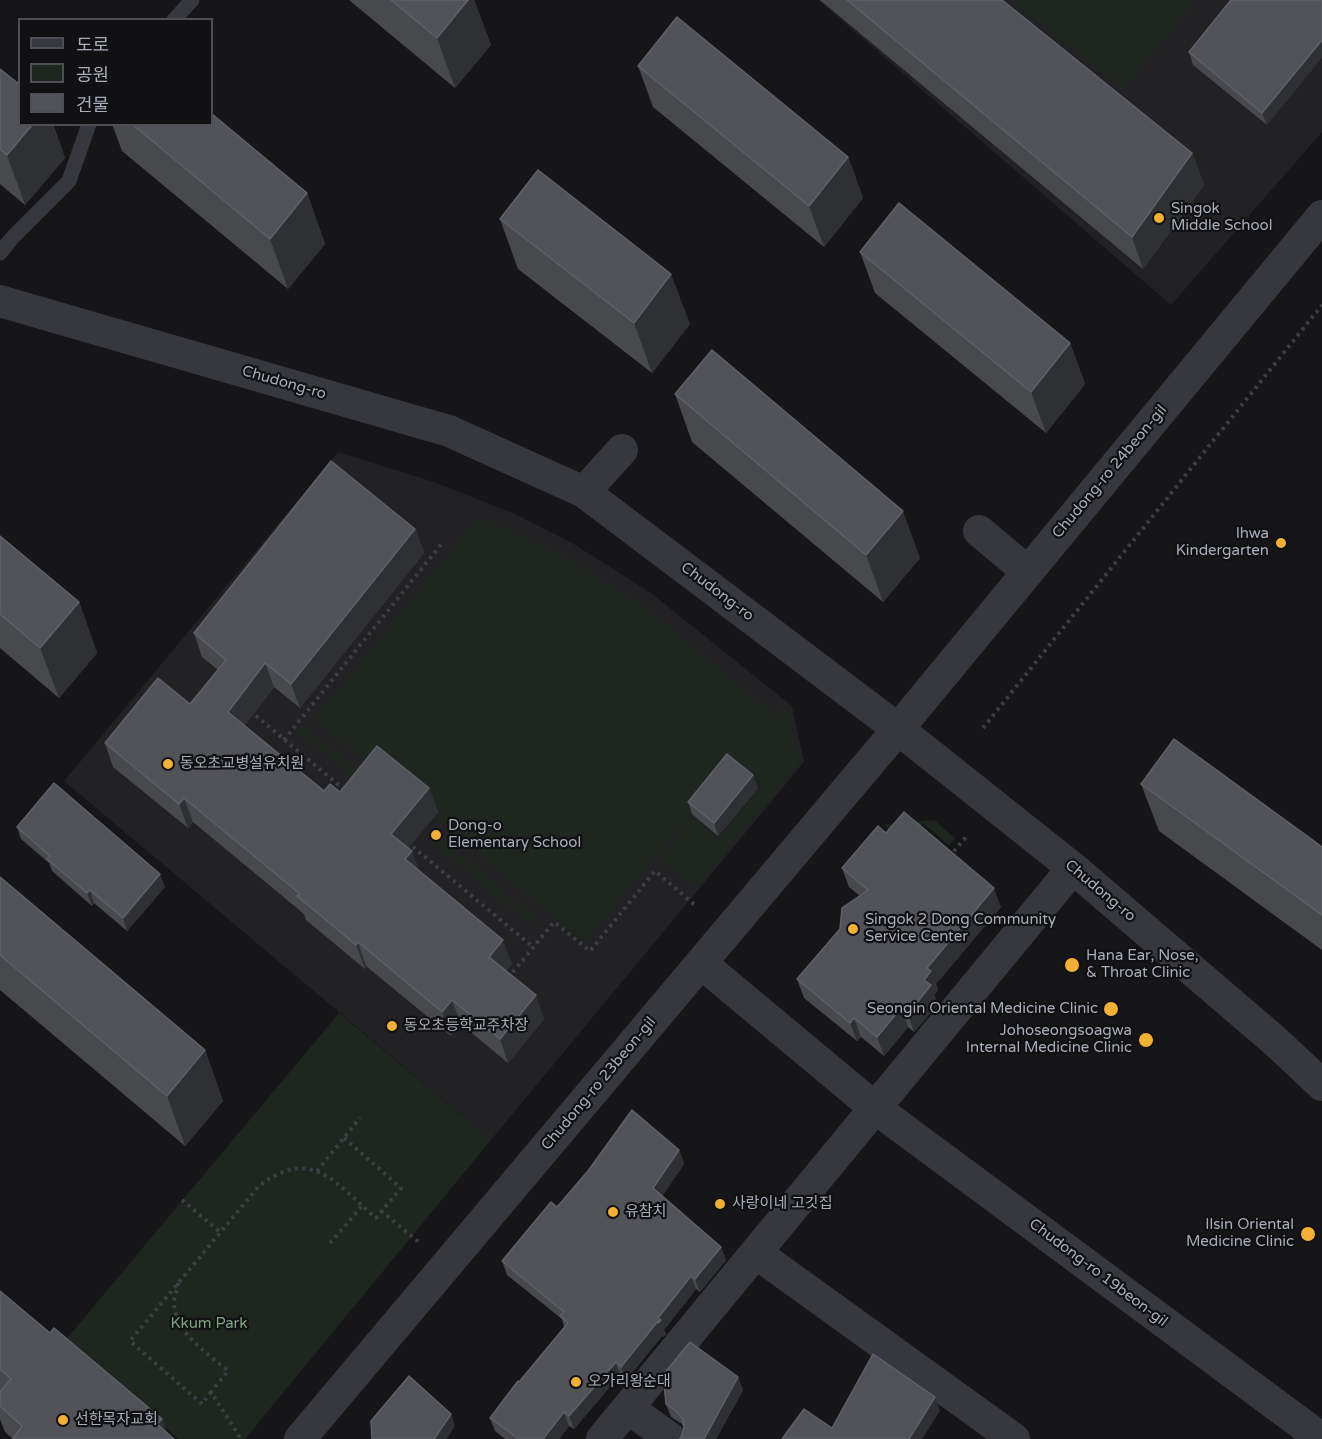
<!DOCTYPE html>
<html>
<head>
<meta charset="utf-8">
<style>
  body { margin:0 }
  #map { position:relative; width:1322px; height:1439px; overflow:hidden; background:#161618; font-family:"Varela Round","Noto Sans KR",sans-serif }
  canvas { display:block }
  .legend { position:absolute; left:18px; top:18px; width:195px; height:108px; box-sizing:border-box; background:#111113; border:2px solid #4d4f55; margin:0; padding:8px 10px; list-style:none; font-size:18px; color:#a8adb8 }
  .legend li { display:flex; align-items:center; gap:12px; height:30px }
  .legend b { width:30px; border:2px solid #4d4f55 }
</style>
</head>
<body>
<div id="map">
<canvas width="1322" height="1439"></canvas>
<ul class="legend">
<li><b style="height:8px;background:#37383d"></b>도로</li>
<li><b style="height:16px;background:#1e261f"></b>공원</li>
<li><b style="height:16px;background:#525359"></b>건물</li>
</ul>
</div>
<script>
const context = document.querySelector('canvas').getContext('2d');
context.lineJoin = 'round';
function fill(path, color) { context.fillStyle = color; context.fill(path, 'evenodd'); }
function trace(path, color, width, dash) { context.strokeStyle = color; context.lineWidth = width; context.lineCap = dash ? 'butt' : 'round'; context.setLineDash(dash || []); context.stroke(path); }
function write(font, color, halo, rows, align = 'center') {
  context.font = font + ' "Varela Round","Noto Sans KR",sans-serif'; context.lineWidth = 4.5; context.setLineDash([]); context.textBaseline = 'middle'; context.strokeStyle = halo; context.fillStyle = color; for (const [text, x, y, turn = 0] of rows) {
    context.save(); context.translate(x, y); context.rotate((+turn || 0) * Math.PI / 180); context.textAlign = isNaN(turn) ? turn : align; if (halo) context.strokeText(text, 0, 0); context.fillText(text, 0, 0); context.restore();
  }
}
const built = new Path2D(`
  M818,0H1322V132L1171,305Z
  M338,452L434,482L515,514L572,543L651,593L792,706L804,762L491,1140L64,781Z`);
const green = new Path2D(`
  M1011,0H1196L1123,88Z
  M479,517L564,557L642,605L772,714L585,942L314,719Z
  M783,705L787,710L800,762L695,888L659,858L692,818L718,839L761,786L735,763Z
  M303,725L367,778L361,785L297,731Z
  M934,820L955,838L949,845L923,823L915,833L902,840L884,825Z
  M436,834L535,917L529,924L430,841Z
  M339,1013L491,1140L245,1439H179L64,1342Z`);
const path = new Path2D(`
  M250,711L346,791
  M983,728L1322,305
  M284,740L443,542
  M407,842L533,947
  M949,857L966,837
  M508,978L554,922L590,951L655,871L696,906
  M317,1171L360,1118
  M182,1200L220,1232
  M381,1211L419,1242
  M330,1243L362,1206
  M178,1283C177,1289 175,1295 174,1301C174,1334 207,1352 228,1371L211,1392L241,1439
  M211,1392L202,1404L130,1341L259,1186C312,1145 336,1184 376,1218L401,1188L344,1138`);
const lane = new Path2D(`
  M174,20L192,0
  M0,253L13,237L69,181L89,124`);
const street = new Path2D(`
  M0,301L449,431L584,492L898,729L1073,868L1275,1041L1322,1085
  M584,492L622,450
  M979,531L1028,572
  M701,963L875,1108L1322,1439
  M756,1253L1014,1439
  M628,1408L671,1439
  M300,1439L898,729L1322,216
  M602,1439L1073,868`);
const wall = new Path2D(`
  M349,0H474L491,45L455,88Z
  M820,0H1002L1192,153L1204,185L1143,269Z
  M1231,0L1267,125L1193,65L1189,52Z
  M638,66L848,157L863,198L824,247L653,107Z
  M0,69L20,124H53L65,158L25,205L0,184Z
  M112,124H212L307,193L325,244L288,289L122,151Z
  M500,219L690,324L652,373L518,269Z
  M860,252L1070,343L1085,384L1046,433L875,293Z
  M675,394L920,558L883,602L692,442Z
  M415,529L424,553L300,708L274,687L244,726L324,791L340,792L429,788L438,812L408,848L419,871L512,964L506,971L544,1019L508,1063L461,1024L451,1036L366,966L365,969L306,920L304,914L193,822L188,828L113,767L105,743L190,704L218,670L202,657L194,633Z
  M0,536L79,602L97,653L59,698L0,648Z
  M1141,784L1322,847V950L1159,831Z
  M758,788L718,836L692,814L688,802Z
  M17,827L165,887L127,931L94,903L92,906L52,871L49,863L21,839Z
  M886,833L1001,907L936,984L938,990L934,995L938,1004L914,1032L908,1027L884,1056L861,1037L857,1041L804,998L797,979L840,929L860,896L849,887L842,868Z
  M0,877L205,1050L223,1101L185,1146L0,990Z
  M679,1150L684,1164L662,1196L721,1247L726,1260L700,1292L696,1289L664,1330L666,1334L663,1337V1335L626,1380L620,1375L574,1429L569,1426L559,1439H505L495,1431L490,1418L564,1328L562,1319L507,1275L502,1261L557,1207Z
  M0,1291L50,1333L162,1419L13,1439L5,1432L0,1419Z
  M738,1377L743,1390L716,1439H679L681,1438L684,1428L682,1424L671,1417L666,1404Z`);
const shadedWall = new Path2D(`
  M468,0H474L491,45L455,88L437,38Z
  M1322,40V58L1267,125L1262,113Z
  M33,124H53L65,158L25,205L7,155Z
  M1192,153L1204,185L1143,269L1132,237Z
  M848,157L863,198L824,247L809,206Z
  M307,193L325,244L288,289L270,239Z
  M671,274L690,324L652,373L634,323Z
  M1070,343L1085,384L1046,433L1031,392Z
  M903,511L920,558L883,602L866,555Z
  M415,529L424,553L300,708L291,684Z
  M79,602L97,653L59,698L40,648Z
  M265,663L274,687L236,736L228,712Z
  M753,775L758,788L718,836L714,823Z
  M429,788L438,812L400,858L391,834Z
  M184,798L193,822L188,828L179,804Z
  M412,851L421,875L405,859Z
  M160,874L165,887L127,931L123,918Z
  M994,888L1001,907L936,984L938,990L934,995L938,1004L914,1032L908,1014L924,980L927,968Z
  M90,890L94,903L92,906L87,893Z
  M503,940L512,964L498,981L489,957Z
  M358,942L366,966L365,969L356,945Z
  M536,995L544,1019L508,1063L500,1039Z
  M452,1000L461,1024L451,1036L442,1012Z
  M901,1008L908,1027L884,1056L877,1037Z
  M854,1018L861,1037L857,1041L850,1023Z
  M205,1050L223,1101L185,1146L167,1096Z
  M679,1150L684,1164L658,1202L653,1188Z
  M721,1247L726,1260L700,1292L695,1279Z
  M691,1276L696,1289L664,1330L666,1334L663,1337V1335L626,1380L621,1367L658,1318Z
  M616,1362L620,1375L574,1429L569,1416Z
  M738,1377L743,1390L716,1439H704Z
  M935,1397L940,1411L922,1439H909Z
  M564,1412L569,1426L559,1439H543Z
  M451,1414L455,1426L447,1439H434Z
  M162,1419L169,1439L157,1424Z`);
const building = new Path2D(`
  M391,0H468L437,38Z
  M847,0H1002L1192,153L1132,237Z
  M1231,0H1322V40L1262,113L1189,52Z
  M677,17L848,157L809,206L638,66Z
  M0,69L20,85V124H33L7,155L0,149Z
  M212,114L307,193L270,239L132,124H212Z
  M538,170L671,274L634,323L500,219Z
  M899,203L1070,343L1031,392L860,252Z
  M712,350L903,511L866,555L675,394Z
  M331,461L415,529L291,684L265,663L228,712L324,791L330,784L340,792L377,746L429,788L391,834L412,851L405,859L503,940L489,957L536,995L500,1039L452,1000L442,1012L358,942L356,945L297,896L300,894L184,798L179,804L105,743L158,678L190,704L226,660L194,633Z
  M0,536L79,602L40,648L0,614Z
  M1174,739L1322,847V915L1141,784Z
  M727,754L753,775L714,823L688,802Z
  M54,783L160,874L123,918L90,890L87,893L47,859L50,856L17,827Z
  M904,812L994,888L927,968L931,971L924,980L931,985L908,1014L901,1008L877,1037L854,1018L850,1023L797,979L840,929L842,908L868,890L842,868L878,826L886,833Z
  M0,877L205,1050L167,1096L0,955Z
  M632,1110L679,1150L653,1188L721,1247L695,1279L691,1276L658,1318L661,1320L658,1323V1321L621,1367L616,1362L569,1416L564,1412L543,1439H519L490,1418L518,1381L519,1382L568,1323L560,1316L564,1312L502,1261L551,1202L557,1207L588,1171Z
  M0,1291L50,1333L54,1328L162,1419L157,1424L174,1439H13L22,1426L0,1406V1392L11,1379L0,1369Z
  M690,1342L738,1377L704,1439H679L681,1438L684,1428L683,1419L677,1412L666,1404L663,1375Z
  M873,1354L935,1397L909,1439H782L804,1409L832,1428Z
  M409,1376L451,1414L434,1439H372L371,1421Z`);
const markers = [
  [1159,218,6,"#f2b134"],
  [1281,543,6,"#f2b134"],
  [168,764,6,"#f2b134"],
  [436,835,6,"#f2b134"],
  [853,929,6,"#f2b134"],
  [1072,965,8,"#f2b134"],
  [1111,1009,8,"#f2b134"],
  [392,1026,6,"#f2b134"],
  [1146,1040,8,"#f2b134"],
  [720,1204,6,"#f2b134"],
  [613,1212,6,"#f2b134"],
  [1308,1234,8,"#f2b134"],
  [576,1382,6,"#f2b134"],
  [63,1420,6,"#f2b134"]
];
const poiNames = [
  ["Singok",1171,209],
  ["Middle School",1171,226],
  ["Ihwa",1269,534,"right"],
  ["Kindergarten",1269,551,"right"],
  ["동오초교병설유치원",180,764],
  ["Dong-o",448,826],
  ["Elementary School",448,843],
  ["Singok 2 Dong Community",865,920],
  ["Service Center",865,937],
  ["Hana Ear, Nose,",1086,956],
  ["& Throat Clinic",1086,973],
  ["Seongin Oriental Medicine Clinic",1098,1009,"right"],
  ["동오초등학교주차장",404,1026],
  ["Johoseongsoagwa",1132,1031,"right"],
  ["Internal Medicine Clinic",1132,1048,"right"],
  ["사랑이네 고깃집",732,1204],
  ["유참치",625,1212],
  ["Ilsin Oriental",1294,1225,"right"],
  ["Medicine Clinic",1294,1242,"right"],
  ["오가리왕순대",588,1382],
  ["선한목자교회",75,1420]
];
const streetNames = [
  ["Chudong-ro",284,383,16],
  ["Chudong-ro 24beon-gil",1110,472,-50],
  ["Chudong-ro",717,592,37],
  ["Chudong-ro",1100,891,40],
  ["Chudong-ro 23beon-gil",599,1084,-50],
  ["Chudong-ro 19beon-gil",1098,1273,37]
];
const parkNames = [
  ["Kkum Park",209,1324]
];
fill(built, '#222225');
fill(green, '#1e261f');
trace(path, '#3d3f44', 4, [3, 4.5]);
trace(lane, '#37383d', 15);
trace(street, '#37383d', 32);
fill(wall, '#47494d');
fill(shadedWall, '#2f3033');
fill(building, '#525359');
trace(building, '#5f6168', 1.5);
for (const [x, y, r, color] of markers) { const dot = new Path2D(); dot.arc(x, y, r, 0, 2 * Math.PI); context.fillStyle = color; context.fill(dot); trace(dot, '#111113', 2); }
write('15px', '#a8adb8', '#111113', poiNames, 'left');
write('15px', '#a8adb8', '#111113', streetNames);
write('15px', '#7fa381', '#111113', parkNames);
</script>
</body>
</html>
